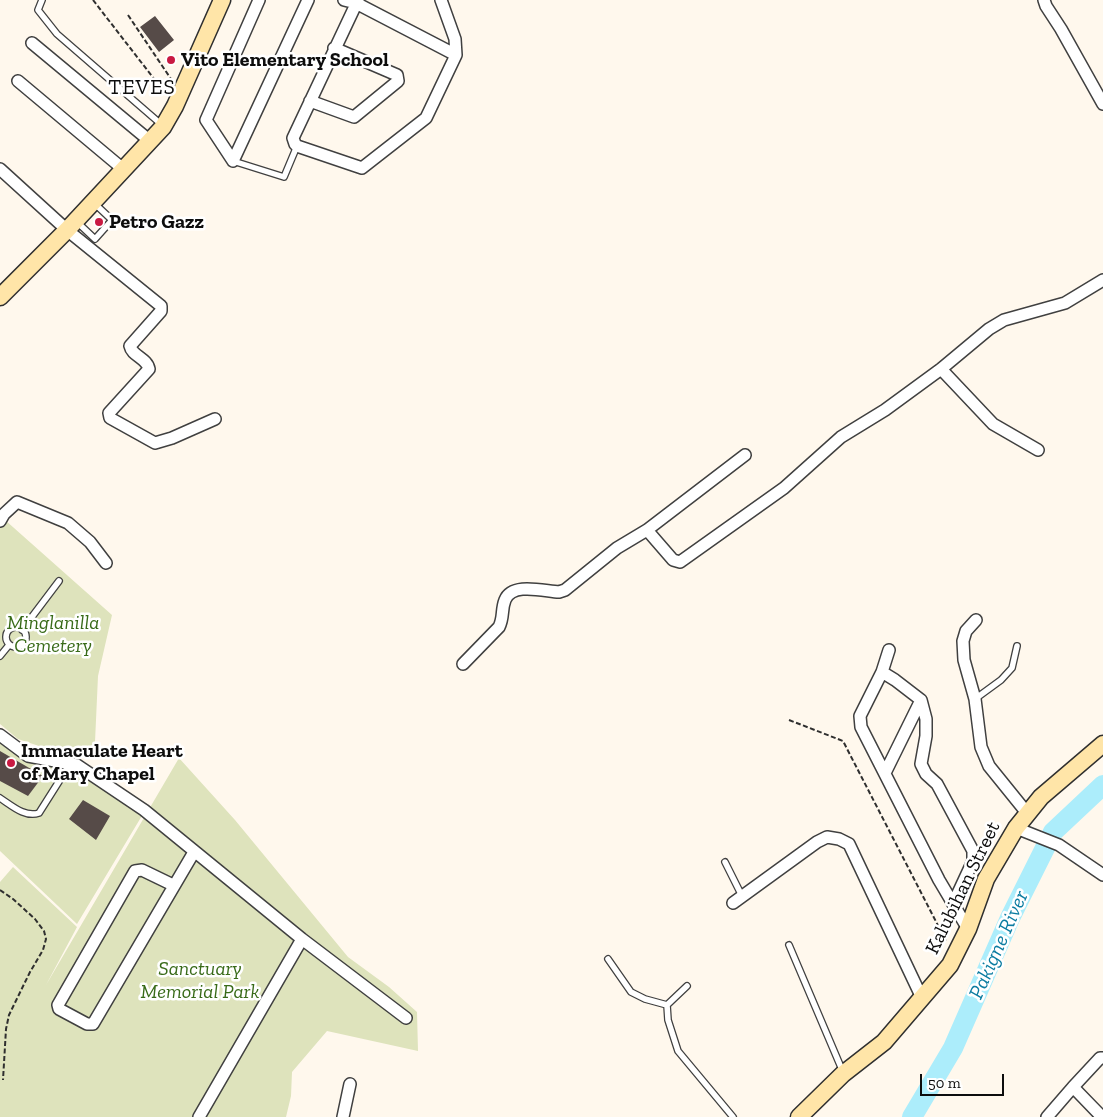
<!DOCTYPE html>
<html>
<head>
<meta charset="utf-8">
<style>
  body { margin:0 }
  #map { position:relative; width:1103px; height:1117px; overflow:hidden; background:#fff8ed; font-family:"Zilla Slab",serif }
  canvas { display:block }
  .scale { position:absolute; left:920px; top:1074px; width:84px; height:22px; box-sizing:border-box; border:2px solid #0d0d0d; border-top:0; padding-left:6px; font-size:15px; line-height:18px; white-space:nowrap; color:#0d0d0d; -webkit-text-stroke:4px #fff; paint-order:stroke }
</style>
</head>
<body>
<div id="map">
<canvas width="1103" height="1117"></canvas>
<div class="scale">50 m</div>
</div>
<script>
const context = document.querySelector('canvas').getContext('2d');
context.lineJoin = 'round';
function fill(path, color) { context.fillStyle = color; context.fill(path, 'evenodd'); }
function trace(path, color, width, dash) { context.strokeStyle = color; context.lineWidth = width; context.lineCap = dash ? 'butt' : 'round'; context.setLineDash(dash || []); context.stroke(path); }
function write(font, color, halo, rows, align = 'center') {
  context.font = font + ' "Zilla Slab",serif'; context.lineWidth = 5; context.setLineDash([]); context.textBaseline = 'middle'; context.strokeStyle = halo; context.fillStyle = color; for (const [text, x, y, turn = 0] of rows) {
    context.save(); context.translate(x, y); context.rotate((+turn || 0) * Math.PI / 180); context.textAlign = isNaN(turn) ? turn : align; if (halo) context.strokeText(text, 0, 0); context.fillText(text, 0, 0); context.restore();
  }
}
const cemetery = new Path2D(`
  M5,520L112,615L98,676L95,742L78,759L18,739L0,724V527Z
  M0,738L28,760L75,767L143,814L77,924L0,851Z
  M179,758L235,820L348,957L389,987L417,1012L418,1051L327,1031L292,1072L291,1096L286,1117H0V882L13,867L77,927L46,985Z`);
const river = new Path2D(`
  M912,1117L953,1048L1010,918L1053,832L1103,785`);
const building = new Path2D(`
  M155,16L174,40L159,52L140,27Z
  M0,751L43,776L28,796L0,781Z
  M83,800L110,816L96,840L69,819Z`);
const path = new Path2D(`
  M93,0L165,93
  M128,15L171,79
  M789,720L843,741L946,941
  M0,890L13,899L35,919L44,931L46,939L43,950L30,972L9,1015L6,1029L3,1080`);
const lane = new Path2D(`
  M42,0L38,10L57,34L162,125
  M233,161L284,177L297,146
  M77,222L95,239L112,220L94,203
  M6 637a10 10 0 1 1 20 0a10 10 0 1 1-20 0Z
  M22,630L59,581
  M0,656L9,645
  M975,699L1001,680L1012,668L1017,646
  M0,798C11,805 25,818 39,813L70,764
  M725,862L742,896
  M789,945L843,1072
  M608,959L631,992L645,999L667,1005
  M687,986L667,1005L668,1020L678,1051L733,1117`);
const street = new Path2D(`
  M344,0L356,3L456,55
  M358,0L293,138L295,144L297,146L362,168L426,118L456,55L455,39L441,0
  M1044,0L1046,6L1061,29L1103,104
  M32,43L150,141
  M18,81L123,169
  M310,101L354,117L398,81L397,75L334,48
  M233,161L206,120L259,0
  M233,161L308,0
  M0,169L67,230L161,306V311L130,346C132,356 147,358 149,369L109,413L110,418L155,443L172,438L215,419
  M941,369L993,424L1038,450
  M0,521L4,514L17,502L68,523L90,542L106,563
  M647,530L673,560L680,562L784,488L841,437L885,410L941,369L989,329L1004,320L1065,303L1103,280
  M976,620L966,631L963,641L964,660L975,699L981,747L989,766L1027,813
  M889,650L882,672L860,716L861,727L939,880L968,929
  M463,664L499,627C504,617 501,610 505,600C512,582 543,591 559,592L565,590L617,548L647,530L745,455
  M882,672L895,680L921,700L926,719V736L921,764L926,774L937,784L973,851V861L953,904
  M0,735L28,756L77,765L144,810L302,939L406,1018
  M885,773L921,700
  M1016,828L1059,845L1103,875
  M173,885L142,870L135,871L58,1005L59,1009L87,1024H93L194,852
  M733,903L817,842L827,837L839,839L849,844L922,998
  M1073,1087L1102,1117
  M199,1117L302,939
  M343,1117L350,1084
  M1047,1117L1073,1087L1100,1058H1103`);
const secondary = new Path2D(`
  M0,297L67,230L163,127L175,106L222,0
  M799,1117L843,1074L884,1042L950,965L968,929L986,879L1016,828L1041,797L1103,744`);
const markers = [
  [171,60,5,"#c91942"],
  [99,222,5,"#c91942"],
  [11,763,5,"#c91942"]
];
const poiNames = [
  ["Vito Elementary School",181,60],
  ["Petro Gazz",109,222],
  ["Immaculate Heart",21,751],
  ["of Mary Chapel",21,774]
];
const parkNames = [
  ["Minglanilla",53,623],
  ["Cemetery",53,646],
  ["Sanctuary",200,969],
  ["Memorial Park",200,992]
];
const streetNames = [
  ["Kalubihan Street",963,888,-64]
];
const neighbourhoodNames = [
  ["TEVES",142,88]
];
const waterNames = [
  ["Pakigne River",999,945,-66]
];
fill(cemetery, '#dee3bc');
trace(river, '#acedfb', 20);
fill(building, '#564b48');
trace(lane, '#404040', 8);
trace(street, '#404040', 14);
trace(secondary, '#2f2f2f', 19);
trace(path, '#2f2f2f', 2, [5, 2.5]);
trace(lane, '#fff', 5.5);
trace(street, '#fff', 11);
trace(secondary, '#ffe5a8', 16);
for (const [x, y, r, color] of markers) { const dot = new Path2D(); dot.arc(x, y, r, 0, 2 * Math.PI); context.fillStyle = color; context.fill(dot); trace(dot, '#fff', 2); }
write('bold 20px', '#0d0d0d', '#fff', poiNames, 'left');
write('italic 20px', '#386a18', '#fff', parkNames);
write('20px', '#0d0d0d', '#fff', streetNames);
context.letterSpacing = '1px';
write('21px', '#0d0d0d', '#fff', neighbourhoodNames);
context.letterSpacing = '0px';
write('italic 21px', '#0b7ca1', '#fff', waterNames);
</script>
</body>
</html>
